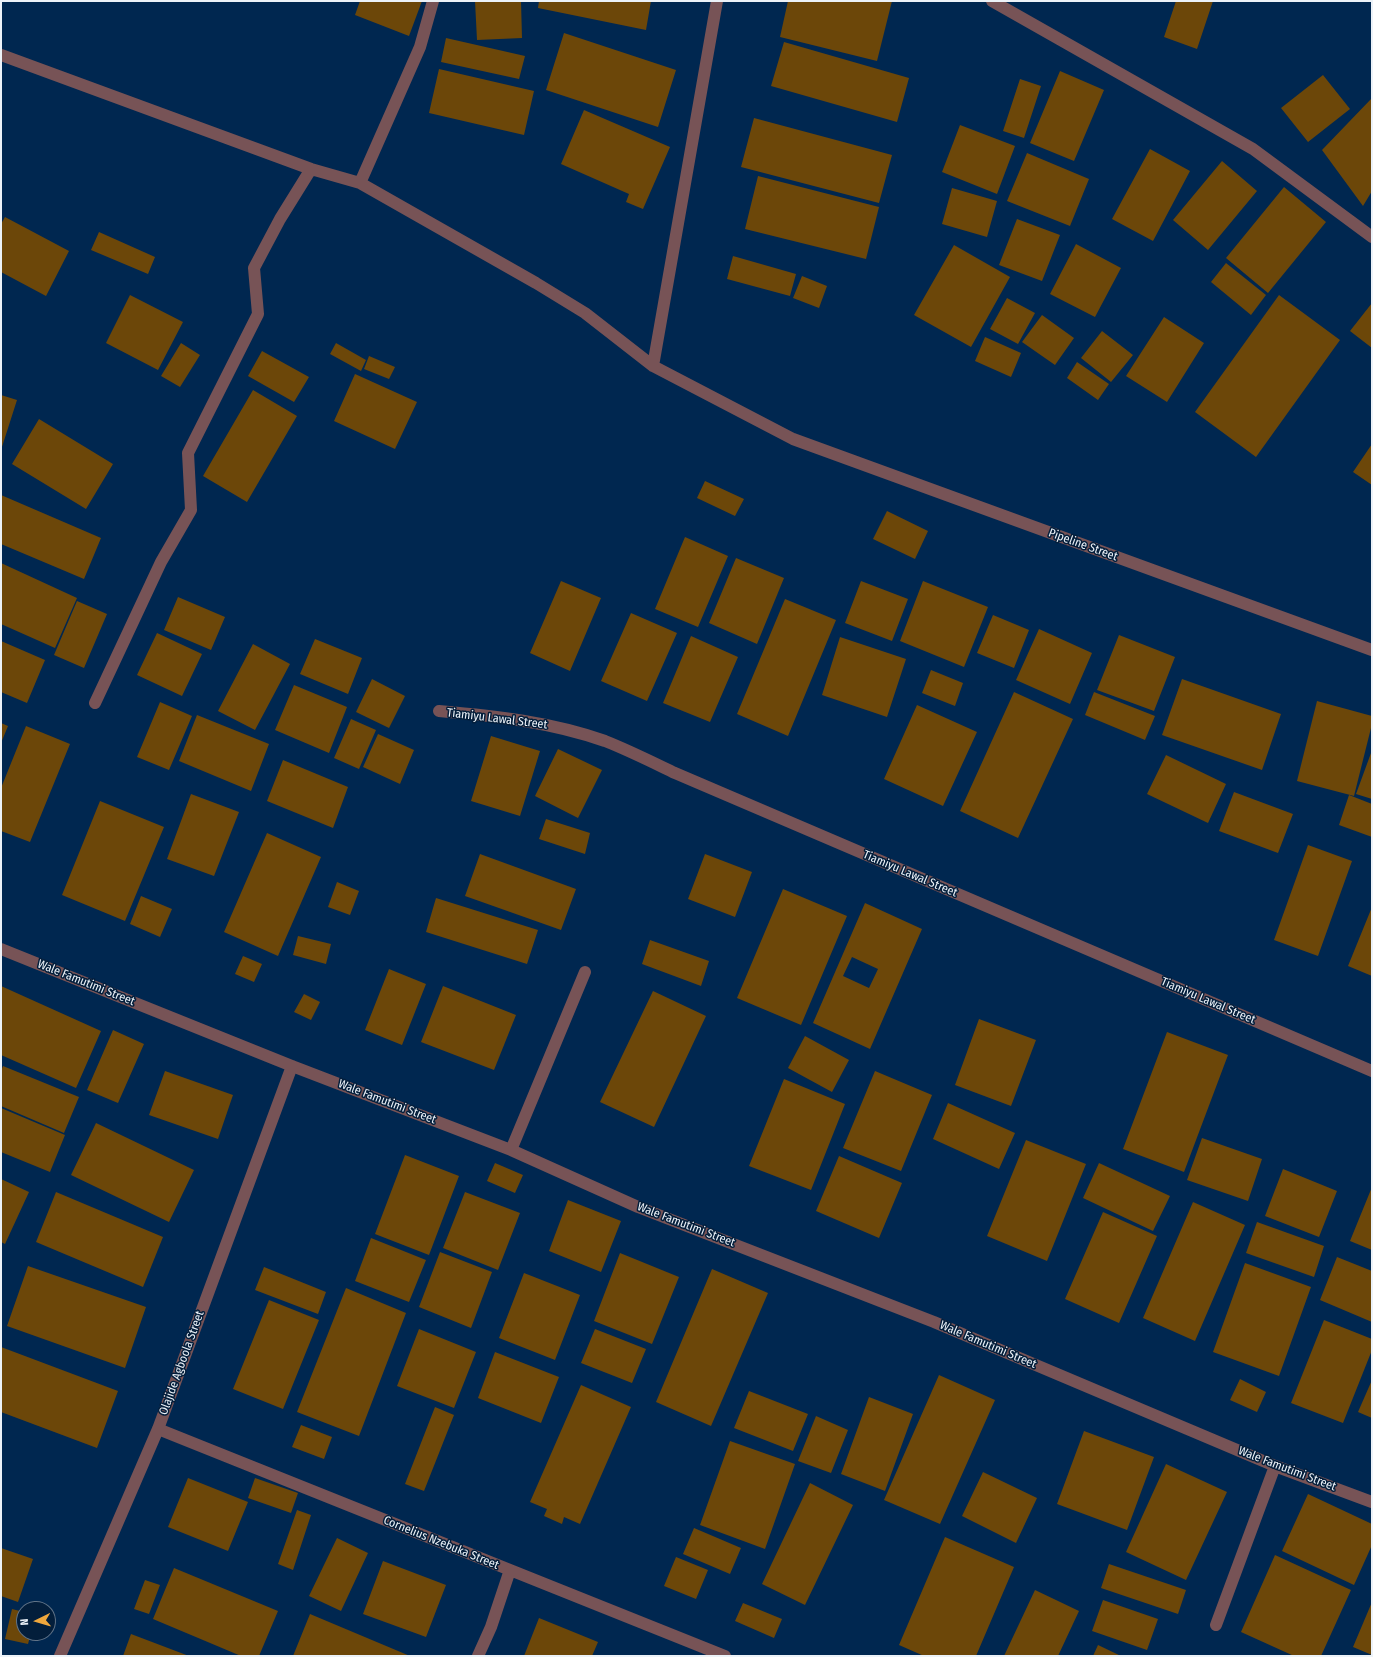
<!DOCTYPE html>
<html>
<head>
<meta charset="utf-8">
<style>
  body { margin:0 }
  #map { position:relative; width:1373px; height:1657px; overflow:hidden; background:#002750; font-family:"Fira Sans Condensed",sans-serif }
  canvas { display:block }
  .frame { position:absolute; inset:0; border:2px solid #ecf2f8; pointer-events:none }
  .north { position:absolute; left:16px; top:1601px; width:40px; height:40px; box-sizing:border-box; background:#031e3b; border:1px solid #607387; border-radius:50%; rotate:265deg; font-size:11px; font-weight:700; line-height:16px; text-align:center; color:#ecf2f8 }
  .north::after { content:''; display:block; margin:auto; width:14px; height:18px; background:#efa73d; clip-path:polygon(50% 0,100% 100%,50% 72%,0 100%) }
</style>
</head>
<body>
<div id="map">
<canvas width="1373" height="1657"></canvas>
<div class="frame"></div>
<div class="north">N</div>
</div>
<script>
const context = document.querySelector('canvas').getContext('2d');
context.lineJoin = 'round';
function fill(path, color) { context.fillStyle = color; context.fill(path, 'evenodd'); }
function trace(path, color, width, dash) { context.strokeStyle = color; context.lineWidth = width; context.lineCap = dash ? 'butt' : 'round'; context.setLineDash(dash || []); context.stroke(path); }
function write(font, color, halo, rows, align = 'center') {
  context.font = font + ' "Fira Sans Condensed",sans-serif'; context.lineWidth = 3; context.setLineDash([]); context.textBaseline = 'middle'; context.strokeStyle = halo; context.fillStyle = color; for (const [text, x, y, turn = 0] of rows) {
    context.save(); context.translate(x, y); context.rotate((+turn || 0) * Math.PI / 180); context.textAlign = isNaN(turn) ? turn : align; if (halo) context.strokeText(text, 0, 0); context.fillText(text, 0, 0); context.restore();
  }
}
const building = new Path2D(`
  M360,1H422L409,36L355,15Z
  M475,1H521L522,38L477,40Z
  M539,1H651L646,30L538,8Z
  M788,1H892L877,61L780,37Z
  M1176,1H1213L1197,49L1164,37Z
  M564,33L676,70L658,127L546,90Z
  M446,38L525,56L519,79L441,62Z
  M784,42L909,78L897,122L771,86Z
  M439,69L534,91L524,135L429,113Z
  M1060,71L1104,90L1074,161L1030,143Z
  M1323,75L1350,109L1308,142L1281,108Z
  M1020,79L1041,86L1024,138L1003,131Z
  M1372,98V191L1363,206L1322,150Z
  M584,110L670,147L643,209L626,202L629,194L561,164Z
  M754,118L892,155L879,203L741,167Z
  M960,125L1015,146L997,194L942,172Z
  M1150,149L1190,171L1153,241L1112,219Z
  M1027,153L1089,179L1070,226L1007,201Z
  M1222,161L1257,191L1208,250L1173,220Z
  M758,176L879,207L866,259L745,229Z
  M1284,187L1326,222L1268,293L1226,258Z
  M952,188L997,201L987,237L942,224Z
  M5,217L69,251L46,296L1,272V224Z
  M1017,219L1060,235L1042,281L999,265Z
  M99,232L155,257L148,274L91,250Z
  M1076,244L1121,268L1095,317L1050,294Z
  M954,245L1010,277L971,347L914,315Z
  M733,256L796,274L790,296L727,279Z
  M1226,263L1266,295L1251,315L1211,282Z
  M802,276L827,286L819,308L793,298Z
  M130,295L183,322L158,370L106,343Z
  M1279,295L1340,340L1256,457L1195,412Z
  M1007,298L1035,313L1018,344L990,329Z
  M1372,303V348L1350,331Z
  M1042,315L1074,338L1055,365L1022,342Z
  M1164,317L1204,343L1167,402L1126,376Z
  M1102,331L1133,355L1111,382L1081,358Z
  M985,337L1021,353L1011,377L975,361Z
  M181,343L200,355L180,387L161,376Z
  M336,343L366,360L361,371L330,354Z
  M262,351L309,377L294,402L248,376Z
  M369,356L395,367L389,379L364,369Z
  M1077,362L1109,384L1098,400L1067,378Z
  M355,374L417,402L395,449L334,421Z
  M253,390L297,416L247,502L203,476Z
  M1,395L17,400L1,450Z
  M39,419L113,464L86,509L12,464Z
  M1372,444V485L1353,472Z
  M705,481L744,499L735,516L697,498Z
  M1,495L101,538L84,579L1,544Z
  M887,511L928,531L915,559L873,539Z
  M685,537L728,556L698,627L655,609Z
  M736,558L784,578L757,644L709,623Z
  M1,563L77,598L55,648L1,624Z
  M561,581L601,598L570,671L530,653Z
  M861,581L908,599L892,641L845,623Z
  M923,581L988,607L964,667L900,641Z
  M178,597L225,617L211,650L164,630Z
  M785,599L836,620L788,736L737,714Z
  M77,601L107,614L84,668L54,655Z
  M631,613L677,633L647,701L601,681Z
  M993,615L1029,630L1014,668L977,653Z
  M1039,629L1092,653L1070,704L1016,680Z
  M157,633L202,654L182,696L137,675Z
  M1119,635L1175,657L1154,711L1097,690Z
  M691,636L738,657L710,722L663,703Z
  M840,637L906,659L887,717L822,695Z
  M315,639L362,658L348,694L300,674Z
  M1,641L45,660L27,703L1,692Z
  M253,644L290,664L255,730L218,711Z
  M931,670L963,683L955,706L922,693Z
  M372,679L405,696L389,728L356,712Z
  M1182,679L1281,714L1262,770L1162,735Z
  M294,685L347,707L329,753L275,730Z
  M1014,692L1073,719L1018,838L960,811Z
  M1094,692L1155,716L1145,740L1085,715Z
  M1317,701L1372,716V724L1354,796L1297,781Z
  M160,702L192,716L169,770L137,757Z
  M917,705L977,732L943,806L884,779Z
  M197,715L269,744L251,791L179,761Z
  M351,719L376,730L359,769L334,758Z
  M1,723L8,726L1,743Z
  M26,726L70,744L30,842L1,831V788Z
  M378,734L414,750L400,784L363,767Z
  M491,736L540,751L520,816L471,801Z
  M558,749L602,770L578,818L535,796Z
  M1371,753H1372V799L1356,794Z
  M1166,755L1226,784L1208,823L1147,794Z
  M283,760L348,787L333,828L267,801Z
  M1234,792L1293,814L1278,853L1219,831Z
  M191,794L239,812L214,876L167,859Z
  M1349,795L1372,804V837L1339,825Z
  M100,801L164,827L125,921L62,895Z
  M546,819L590,833L585,854L539,839Z
  M267,833L321,857L278,956L224,932Z
  M1308,845L1352,861L1318,956L1274,940Z
  M480,854L576,889L561,930L465,896Z
  M705,854L752,872L735,917L688,899Z
  M337,882L359,891L350,915L328,907Z
  M783,889L847,916L801,1025L737,998Z
  M141,896L172,909L160,937L130,924Z
  M436,898L538,930L527,964L426,932Z
  M865,903L922,929L870,1049L813,1023ZM852,957L878,969L869,988L843,976Z
  M1372,907V976L1348,966Z
  M298,936L331,944L326,964L293,955Z
  M650,940L709,961L701,986L642,964Z
  M243,956L262,964L254,982L235,974Z
  M389,969L426,984L402,1045L365,1030Z
  M1,986L101,1031L76,1088L1,1055Z
  M443,986L516,1015L494,1070L421,1042Z
  M653,991L706,1016L654,1127L600,1102Z
  M304,994L320,1002L311,1020L294,1012Z
  M979,1019L1036,1040L1011,1106L955,1085Z
  M113,1030L144,1044L118,1103L87,1090Z
  M1167,1032L1228,1055L1184,1172L1123,1149Z
  M805,1036L849,1060L832,1092L788,1068Z
  M3,1066L79,1097L64,1133L1,1106V1071Z
  M165,1071L233,1095L218,1139L149,1115Z
  M875,1071L932,1095L901,1171L843,1148Z
  M784,1079L845,1104L811,1190L749,1166Z
  M948,1103L1015,1133L999,1169L933,1139Z
  M1,1108L65,1135L50,1172L1,1152Z
  M96,1123L194,1170L169,1222L71,1175Z
  M1202,1138L1262,1159L1248,1201L1187,1180Z
  M1026,1140L1086,1164L1047,1261L987,1236Z
  M405,1155L459,1176L429,1255L375,1234Z
  M839,1156L902,1183L879,1238L816,1211Z
  M495,1163L523,1175L515,1193L487,1181Z
  M1099,1163L1170,1196L1153,1231L1083,1198Z
  M1283,1169L1337,1191L1319,1237L1265,1216Z
  M1,1179L29,1192L5,1244L1,1242Z
  M1372,1187V1250L1350,1241Z
  M56,1192L163,1237L143,1287L36,1242Z
  M465,1192L520,1213L498,1270L443,1248Z
  M568,1200L621,1221L601,1272L549,1251Z
  M1193,1202L1245,1225L1195,1341L1143,1318Z
  M1103,1212L1157,1236L1119,1323L1065,1299Z
  M1257,1222L1324,1246L1314,1277L1246,1253Z
  M371,1238L426,1260L409,1302L355,1281Z
  M440,1252L492,1272L471,1328L419,1307Z
  M620,1253L679,1277L652,1344L594,1321Z
  M1337,1257L1372,1271V1322L1320,1300Z
  M1245,1263L1311,1287L1279,1376L1213,1352Z
  M28,1266L146,1307L125,1368L7,1326Z
  M264,1267L326,1292L318,1314L255,1290Z
  M712,1269L768,1293L711,1426L656,1402Z
  M524,1273L580,1295L555,1360L499,1338Z
  M346,1288L406,1313L359,1436L297,1412Z
  M269,1300L319,1320L283,1409L233,1389Z
  M1324,1320L1372,1339V1350L1343,1423L1291,1403Z
  M419,1329L476,1352L454,1408L397,1386Z
  M595,1329L646,1349L632,1383L581,1363Z
  M1,1347L118,1391L97,1448L1,1412Z
  M495,1352L559,1377L541,1423L478,1398Z
  M939,1375L995,1400L940,1524L884,1500Z
  M1240,1379L1266,1392L1257,1412L1230,1400Z
  M1372,1380V1418L1358,1412Z
  M581,1385L631,1407L580,1524L564,1517L562,1524L544,1516L547,1509L530,1502Z
  M749,1391L808,1414L793,1451L734,1428Z
  M869,1397L913,1414L885,1491L841,1474Z
  M435,1407L454,1415L424,1491L405,1484Z
  M816,1416L848,1430L831,1473L798,1461Z
  M301,1425L332,1437L324,1459L292,1447Z
  M1084,1431L1154,1457L1127,1530L1057,1504Z
  M730,1441L795,1464L765,1549L700,1525Z
  M1166,1464L1227,1492L1186,1580L1126,1552Z
  M983,1472L1037,1498L1016,1543L962,1516Z
  M188,1478L248,1502L228,1551L168,1527Z
  M255,1478L298,1493L291,1513L248,1498Z
  M810,1483L853,1505L805,1605L762,1584Z
  M1308,1494L1372,1524V1545L1354,1585L1282,1551Z
  M297,1510L311,1515L293,1570L278,1564Z
  M694,1528L741,1548L730,1574L683,1554Z
  M945,1537L1014,1567L976,1656H924L899,1645Z
  M337,1538L368,1553L341,1611L309,1596Z
  M1,1548L33,1559L18,1602L1,1596Z
  M1275,1555L1351,1590L1321,1656H1294L1241,1632Z
  M676,1557L708,1570L696,1599L664,1586Z
  M383,1561L446,1585L426,1637L363,1614Z
  M1109,1564L1186,1590L1178,1614L1101,1588Z
  M174,1568L278,1611L259,1656H241L153,1619Z
  M145,1580L160,1585L149,1614L134,1609Z
  M1035,1590L1079,1611L1058,1656H1004Z
  M1103,1600L1158,1619L1147,1650L1092,1631Z
  M1372,1602V1655L1353,1647Z
  M743,1603L782,1619L774,1638L735,1621Z
  M12,1609L24,1612V1633H31L28,1644L5,1639Z
  M310,1614L410,1656H293Z
  M539,1618L598,1642L592,1656H524Z
  M131,1634L189,1656H123Z
  M1098,1645L1121,1656H1093Z`);
const minor = new Path2D(`
  M992,1L1253,149L1372,237
  M1,55L311,169L360,183L536,283L585,313L653,366L793,439L1372,650
  M360,183L420,47L433,1
  M653,366L717,1
  M95,703L161,562L191,510L188,453L258,314L254,268L280,219L311,169
  M439,711C495,716 551,722 605,741C628,750 652,762 675,773L1372,1071
  M1,949L292,1066L511,1150L638,1207L934,1322L1275,1466L1372,1502
  M511,1150L585,972
  M158,1429L725,1656
  M1216,1625L1275,1466
  M60,1656L158,1429L292,1066
  M478,1656L491,1627L510,1570`);
const streetNames = [
  ["Pipeline Street",1083,545,20],
  ["Tiamiyu Lawal Street",497,719,7],
  ["Tiamiyu Lawal Street",910,874,23],
  ["Wale Famutimi Street",86,983,22],
  ["Tiamiyu Lawal Street",1208,1001,23],
  ["Wale Famutimi Street",387,1102,21],
  ["Wale Famutimi Street",686,1225,21],
  ["Wale Famutimi Street",988,1345,23],
  ["Olajide Agboola Street",182,1363,-70],
  ["Wale Famutimi Street",1287,1469,21],
  ["Cornelius Nzebuka Street",441,1543,22]
];
fill(building, '#6c4709');
trace(minor, '#775356', 12);
write('12px', '#ecf2f8', '#031e3b', streetNames);
</script>
</body>
</html>
